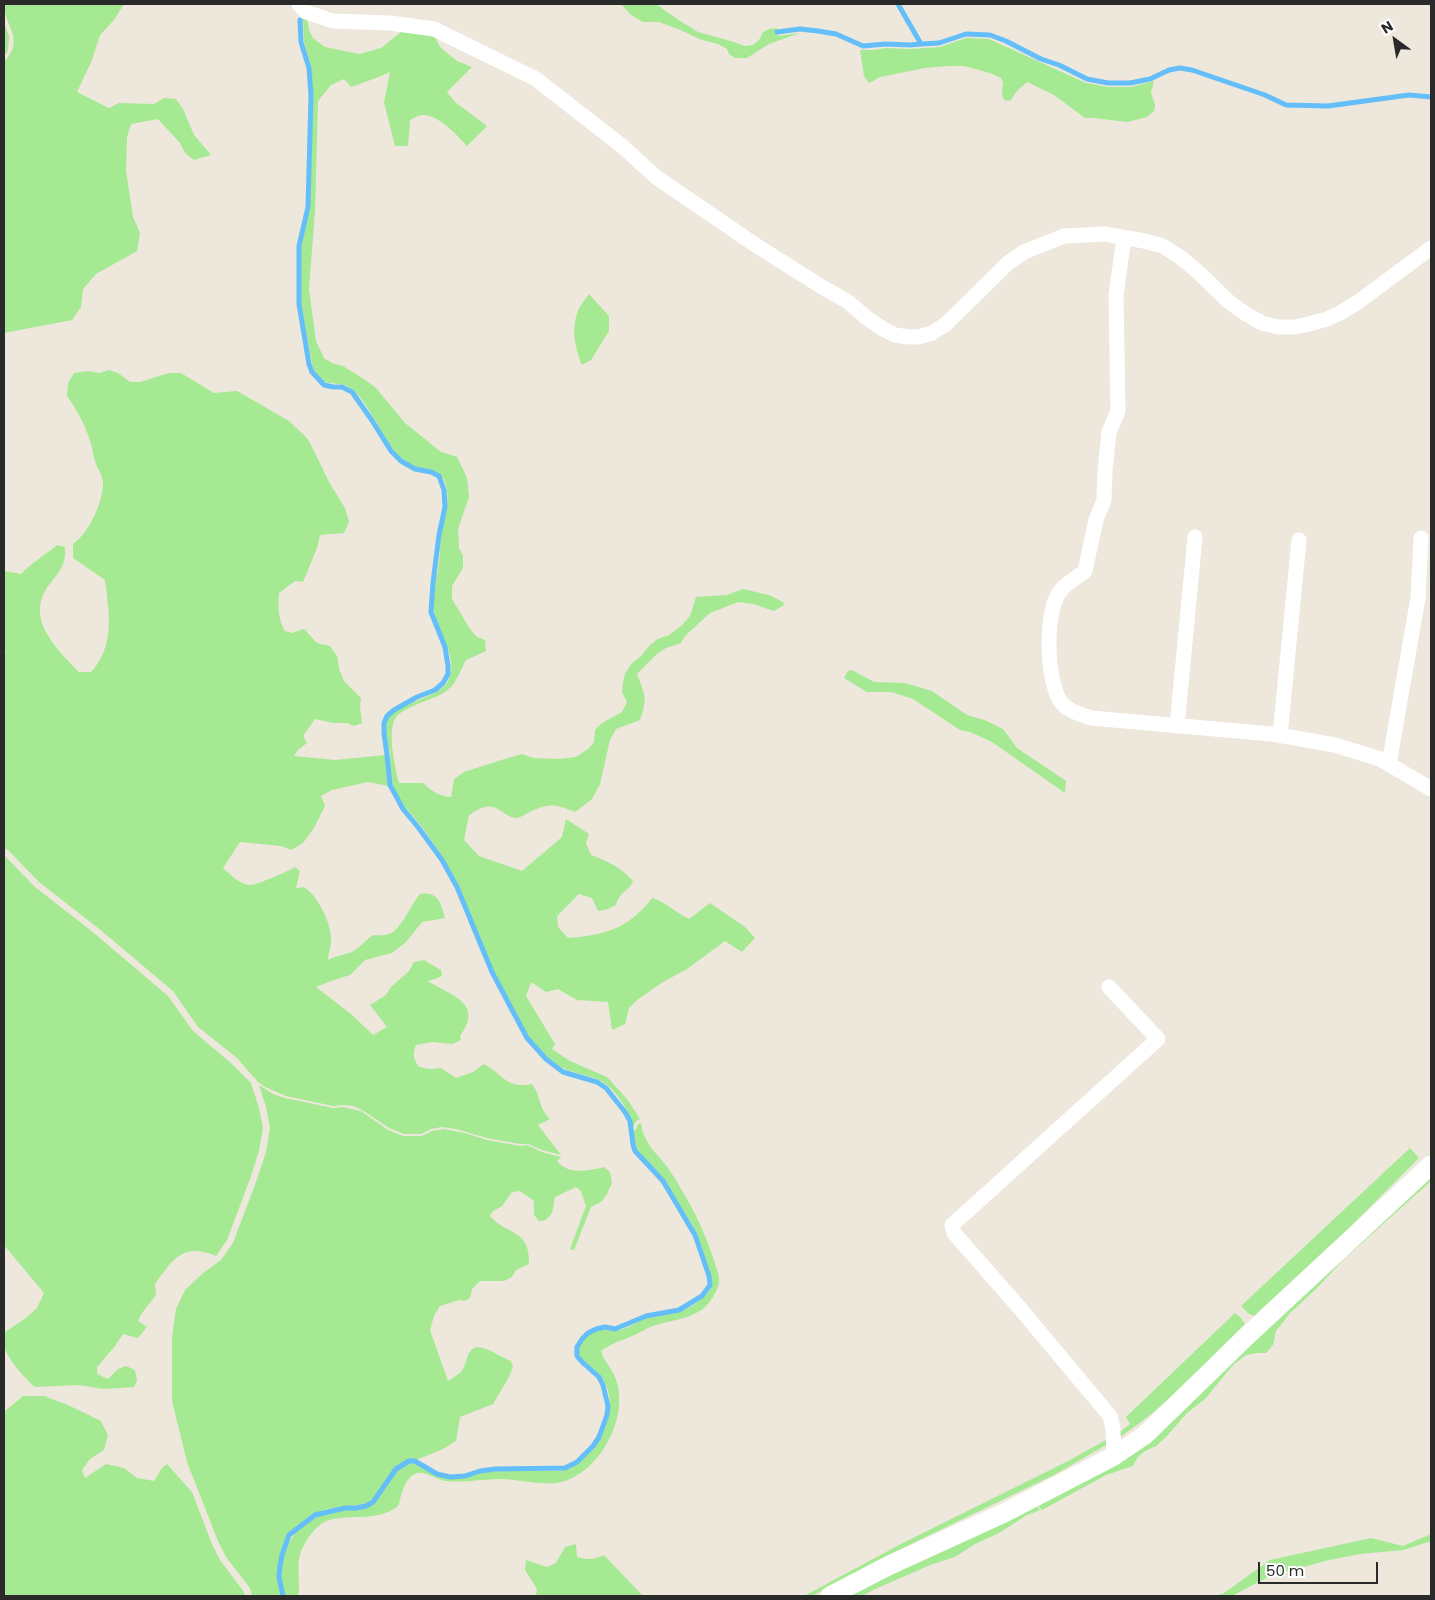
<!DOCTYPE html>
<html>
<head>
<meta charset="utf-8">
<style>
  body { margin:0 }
  #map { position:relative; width:1435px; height:1600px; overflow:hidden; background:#ede8db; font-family:Poppins,sans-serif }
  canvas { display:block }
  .frame { position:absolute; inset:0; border:5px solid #2a2a2a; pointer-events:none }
  .north { position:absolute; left:1370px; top:15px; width:50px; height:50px; -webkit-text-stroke:4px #fff; paint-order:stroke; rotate:328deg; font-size:14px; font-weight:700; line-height:20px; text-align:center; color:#2a2a2a }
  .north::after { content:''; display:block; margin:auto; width:18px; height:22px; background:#2a2a2a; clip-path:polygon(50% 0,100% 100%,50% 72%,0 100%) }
  .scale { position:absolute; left:1258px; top:1562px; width:120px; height:22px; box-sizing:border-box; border:2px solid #2a2a2a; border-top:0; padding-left:6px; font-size:15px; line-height:18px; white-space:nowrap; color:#2a2a2a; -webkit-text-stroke:4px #fff; paint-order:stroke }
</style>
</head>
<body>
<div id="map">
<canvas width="1435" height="1600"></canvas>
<div class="frame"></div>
<div class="north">N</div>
<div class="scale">50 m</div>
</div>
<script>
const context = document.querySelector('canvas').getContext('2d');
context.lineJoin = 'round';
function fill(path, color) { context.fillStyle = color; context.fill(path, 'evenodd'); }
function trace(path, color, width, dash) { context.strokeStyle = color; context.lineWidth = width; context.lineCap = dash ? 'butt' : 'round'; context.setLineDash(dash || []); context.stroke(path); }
const green = new Path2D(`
  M4,4H124L114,20L100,35L92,60L77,92L109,108L119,103L154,104L164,98L176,99L183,109L194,135L211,155L194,160L185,153L180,143L158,119L131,124L127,137L126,171L133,217L140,233L137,251L96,274L83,289L81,307L72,320L4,333V62C26,38 4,27 4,4Z
  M621,4H656L680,21L698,32L734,42L744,46L753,45L759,40L763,32L769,29L777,28L778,36L800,33L769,44L747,58H735L729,54L727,49L718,44L702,40L678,29L659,22H643L631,15Z
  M306,13L309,30L313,38L325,47L359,54L381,48L406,28L433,32L440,47L457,61L472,67L447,92L455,102L487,126L467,146C457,135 438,114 422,115C418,115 413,119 410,120L408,146H395L384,102L390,72C377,78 364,82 351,87L344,79L331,85L318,101L315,211L309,289L316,341L324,358L332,363L343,366L367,381L376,388L405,423L441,452L457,457L467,478L469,497L458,529L459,548L463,556V568L452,586V599L470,629L477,637L485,640L486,651L466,660C461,669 458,679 451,687C442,696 432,698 420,703C415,705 400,712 397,716C386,727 395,769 399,783H423C432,791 438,796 451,797L454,779L464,772L498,761L522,754L533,758L559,759L576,757L588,749L594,742L595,730L602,723L622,712L627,702L622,692L623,683L625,674L632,663L641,656L650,645L658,639L669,635L681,626L690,616L696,597L727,595L743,589L769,595L783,602L784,605L774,611L753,604L738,602L710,613L685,636L681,643L666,648L657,654L637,674C645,696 648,697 640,720L616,729L610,740L600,784L592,799L575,812C556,804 549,803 530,812C526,814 520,818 515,818C510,817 505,814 501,811C489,802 480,808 469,815L464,840L479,856L522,871L562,837L566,819L589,834L586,843L591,855C609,862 619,866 633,881C629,892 620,890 616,905L608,909L598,911L592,898L579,894L557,916L558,927L568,938C605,935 628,929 652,898C666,902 676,913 689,919L710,903L745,927L755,938L742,952L725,941L687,969L663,982L637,1000L629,1008L625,1024L612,1030L608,1002L577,1000L558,989L546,992L531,982L526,996L555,1044L552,1049L570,1061L607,1077L627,1099L640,1119L636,1121L633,1128C630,1110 614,1086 597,1079C577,1072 566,1073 548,1058C527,1040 514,1010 501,985C480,945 468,901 445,862C438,850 429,837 421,826C411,813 398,802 393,786C389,776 391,763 390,753C388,744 384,733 386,724C390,703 438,700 448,681C460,658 437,633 434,611C431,597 437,578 439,563C440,554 440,544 441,534C444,516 451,501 445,482C441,471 431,471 421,469C415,467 409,463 404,460C381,442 374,409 353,390C337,376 321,394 312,364L301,304V246L310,208L313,95L311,67L304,42L303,21L301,20Z
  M4,22L9,36L8,51L4,56Z
  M966,38L989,39L1086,83L1108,87H1131L1154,81L1151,93L1155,105L1154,111L1147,117L1128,122L1094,118H1085L1054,95L1027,82L1017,91L1010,101L1004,100L1002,95L1003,83L1001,78L990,73L964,66H948L925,68L880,77L869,83L864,76L860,50H874L886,48L910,49L940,47Z
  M589,294L609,316V331L591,360L582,365C575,349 571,328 578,311C580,305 585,300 589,294Z
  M109,370L118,373L130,382H140L169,373H181L214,393L237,391L289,421L307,438L313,449L329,482L345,508L349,522L344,533L320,535L317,548L303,582L295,581L279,593C278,606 278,620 285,631L292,633L304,629L317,643L330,646L337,656L339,669L344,681L361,698L360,707L362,723L354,726L347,723H333L315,719L303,736L307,743L298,750L294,756L335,760L386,755L388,786L368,782L332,790L321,796L325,806L314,828L303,843L291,850L281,846L240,842L223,868C230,874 240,885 250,885C257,885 289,871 295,867L300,871L296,888L304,887C318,896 332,924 331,941C331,947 328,954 328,960C337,955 349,955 358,948C363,944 367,939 373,935C378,935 384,936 389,934C400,932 411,904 420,894C438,891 441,903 445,918L422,922L406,942L392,953L365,960L350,975L331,981L316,987L351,1014L373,1035L387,1027L370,1005L386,995L391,987L409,971L414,962L424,960L441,970L442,976L435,979L428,981C449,995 485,1002 460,1036L461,1040L453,1044L432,1042L416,1045C412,1054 414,1060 419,1067L430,1069L441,1068L456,1078L473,1072L484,1064C504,1075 506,1089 532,1084C542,1097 537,1106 550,1119L538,1125L561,1155L542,1150L528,1144H520L487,1138L456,1129L442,1127L431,1129L421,1134H404L389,1128L362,1110L353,1106L343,1105L333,1106L286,1096L265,1087L258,1082L237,1058L198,1027L173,991L98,928L39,882L8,850L4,848V657L6,652L4,650V571L21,574C31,563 45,555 57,545L65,547C66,565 60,571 49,585C24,618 56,648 79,672H91C115,646 109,612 105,580L73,558V544C89,532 101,506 103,486C104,477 99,472 96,464C93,457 93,449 90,441C85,424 77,410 67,396L68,383L74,373L88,371L99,373Z
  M852,670L874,682L905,683L932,691L967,715L987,721L1003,729L1017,748L1066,781L1065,793L992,742L970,732L960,730L913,699L891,692H867L844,678L848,671Z
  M4,855L35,887L94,933L168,996L193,1031L232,1064L251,1083L259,1108L263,1128L259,1151L250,1179L227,1240L216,1256C183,1242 173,1259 155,1284L156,1295L142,1313L138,1321L147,1327L138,1338L123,1334L115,1346L97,1367V1374L108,1379L118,1369L126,1366L135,1370L137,1380L134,1387L104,1389L78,1385L35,1387C25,1378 6,1358 4,1345C3,1341 4,1337 4,1333L27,1317L37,1308L44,1293L4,1245Z
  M259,1085L273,1094L285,1098L333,1108L343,1107L361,1111L388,1130L403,1136H422L432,1131L443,1129L465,1133L487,1140L520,1146L527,1145L542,1152L561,1157L557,1161C568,1175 588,1171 604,1167L610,1172L612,1183L607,1194L601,1202L591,1207L574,1250L570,1249L586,1206L581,1191L576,1187L555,1197L552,1213L546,1220L539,1221L534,1215V1201L520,1191L512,1192L502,1206L493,1211L490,1216C507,1236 530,1228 529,1264L516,1270L512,1277L504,1281H480L472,1289L470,1298L465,1301L459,1300L440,1306L434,1316L430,1330L448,1381C452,1378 458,1375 461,1372C469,1363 465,1341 486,1349C493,1351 503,1358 511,1361L513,1367L509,1377L493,1404L460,1417L456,1441L443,1449L416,1460L409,1459L401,1463L387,1478L372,1500L365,1504L327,1509L314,1514L288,1533L280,1554L278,1566L277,1578L281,1596H252L250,1588L226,1557L218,1541L187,1462L172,1401V1337L176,1309L185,1290L202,1274L221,1260L233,1243L256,1182L266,1152L270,1128L266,1107Z
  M641,1123C643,1143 657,1153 668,1168C688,1198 705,1230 715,1264C717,1270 720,1277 719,1283C717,1292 710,1303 703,1309C689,1319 672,1320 656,1325C648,1327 640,1333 632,1336C621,1341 610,1344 601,1351C603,1360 610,1366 614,1375C617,1381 619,1389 619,1397C621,1432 593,1477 557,1483C538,1485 518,1479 500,1479C482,1479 464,1483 446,1481C438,1480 425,1471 417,1473C405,1477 401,1494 399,1505C380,1522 353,1514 329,1520C321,1522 314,1530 309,1537C305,1543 302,1548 300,1554C296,1568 301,1582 298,1596H285C283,1589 281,1582 281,1575C281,1537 306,1516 341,1510C352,1508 365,1512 374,1503C385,1493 392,1466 410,1463C420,1461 429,1472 437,1475C440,1477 446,1478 449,1478C463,1480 474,1473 487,1472C500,1471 513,1470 525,1470C538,1470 551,1472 564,1470C569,1469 575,1466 579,1462C603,1444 622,1402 600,1375C594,1368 581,1364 579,1354C577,1347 585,1337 591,1333C602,1326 605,1331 615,1331C627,1330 637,1321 647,1318C658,1314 670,1315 681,1311C691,1307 710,1297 712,1284C712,1277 708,1270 706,1264C703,1254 701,1244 697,1235C692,1222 682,1211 675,1199C671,1193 669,1185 665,1180C649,1159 636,1162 633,1132L636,1129L638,1124Z
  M1410,1148L1419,1158L1347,1230L1254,1316L1248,1313L1241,1306Z
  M1431,1170V1181L1343,1260L1315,1290L1290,1313L1276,1331L1273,1345L1266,1353H1257L1246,1355L1234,1364L1205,1399L1187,1413L1166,1437L1156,1446L1145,1451L1137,1458L1133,1466L1106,1475L1042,1510L1034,1502L1092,1471Z
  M1235,1313L1241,1318L1245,1324C1205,1363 1167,1406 1120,1437V1432L1130,1424L1126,1417Z
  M23,1396H44L68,1405L101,1421L108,1435L104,1450L90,1459L82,1470L85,1478L106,1464L124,1468L137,1478L154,1481L162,1468L167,1464L192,1492L212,1544L220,1560L244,1592L245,1596H4V1412Z
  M1106,1440V1445L1054,1475L880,1559L812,1596H804L899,1545L1068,1461Z
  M1034,1503L1040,1510L1027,1515L999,1533L975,1544L955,1557L933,1564L875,1589L862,1596H844Z
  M1431,1534V1541L1404,1550L1360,1554L1329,1560L1270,1576L1232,1596H1216L1224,1593L1270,1560L1371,1538L1403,1546Z
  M576,1544L577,1557C588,1560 594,1560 604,1555L643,1596H536L537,1589L525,1570L526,1560L547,1567L556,1563L565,1547Z`);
const stream = new Path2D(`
  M898,4L921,44
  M777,32L800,29L818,31L836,34L863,46L886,44L910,45L921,44L939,43L966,34L990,35L1006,41L1041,59L1059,65L1087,79L1108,83H1130L1150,79L1169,70L1180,68L1192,70L1265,95L1286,105L1328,106L1409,95L1431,97
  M283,1596L279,1577L280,1566L282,1555L289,1535L315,1515L345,1508H356L366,1506L373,1502L396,1469L409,1461H415L437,1474L450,1477L465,1476L480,1471L495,1469L565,1468L577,1462L593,1446L599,1437L607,1415L608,1406L603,1385L599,1377L582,1362L577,1356V1347L582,1339L588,1333L596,1329L605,1327L615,1329L646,1316L679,1310L702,1296L710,1285L709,1276L695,1235L663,1181L635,1151L633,1145L630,1121L625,1112L606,1088L597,1082L563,1072L546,1059L527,1038L492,972L457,887L442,860L418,827L403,809L390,785L387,755L384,733V723L387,716L394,710L417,697L435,690L443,683L448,674V666L445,647L431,612L433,583L439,535L445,507L444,490L439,476L431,472L415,469L401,461L391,451L371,419L352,392L342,387H333L324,385L312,372L309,364L299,304V246L308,207L311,96L309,68L301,42L300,20`);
const minor = new Path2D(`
  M299,4L306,12L333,21L390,23L434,29L536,79L622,146L656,177L754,244L822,287L847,301L867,318L883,329L895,335L909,337H918L932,333L946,324L1008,263L1024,252L1064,236L1105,234L1144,241L1163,246L1180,257L1198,272L1228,301L1246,314L1262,323L1278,327H1295L1309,324L1327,319L1340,313L1358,302L1431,248
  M1124,238L1116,295L1118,411L1109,432L1105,471L1104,500L1096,520L1085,571C1078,577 1067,583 1061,590C1044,610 1046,681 1061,702C1069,712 1080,714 1091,718L1272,734L1335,745L1380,759L1431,789
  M1177,726L1195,537
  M1280,736L1299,540
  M1389,764L1418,598L1421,538
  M1109,987L1158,1039L952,1225L954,1233L1018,1306L1110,1416L1113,1429L1114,1456`);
const tertiary = new Path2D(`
  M830,1596L888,1566L1004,1513L1114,1456L1145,1435L1248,1335L1431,1165`);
fill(green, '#a5e992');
trace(stream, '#64bef9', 5);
trace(minor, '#fff', 15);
trace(tertiary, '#fff', 19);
</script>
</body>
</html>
